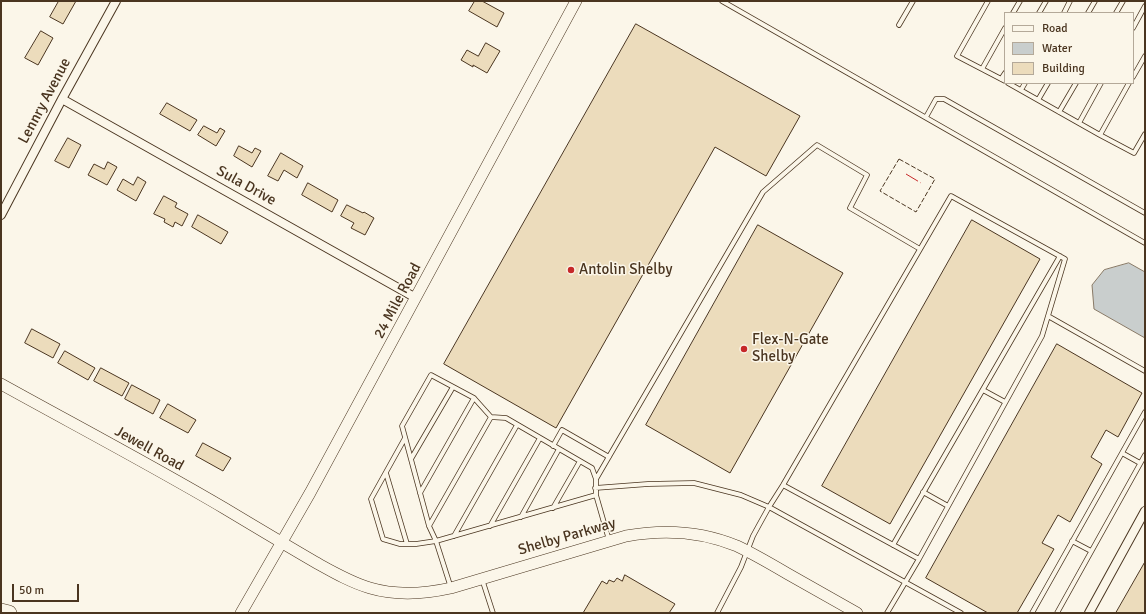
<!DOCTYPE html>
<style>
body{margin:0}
#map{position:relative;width:1146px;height:614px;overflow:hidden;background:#fbf6e9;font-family:Signika,sans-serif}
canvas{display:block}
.frame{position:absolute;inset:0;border:2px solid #4a3520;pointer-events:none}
.legend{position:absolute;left:1004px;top:12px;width:130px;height:72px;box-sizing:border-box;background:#fbf6e9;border:1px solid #b4a999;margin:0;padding:5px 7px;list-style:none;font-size:12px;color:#4a3520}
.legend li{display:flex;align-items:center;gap:8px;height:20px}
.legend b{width:20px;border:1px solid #b4a999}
.scale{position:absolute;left:12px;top:584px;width:67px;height:18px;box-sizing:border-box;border:2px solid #4a3520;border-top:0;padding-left:5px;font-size:12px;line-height:14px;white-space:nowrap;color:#4a3520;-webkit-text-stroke:3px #fbf6e9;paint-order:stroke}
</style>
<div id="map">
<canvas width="1146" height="614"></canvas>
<div class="frame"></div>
<ul class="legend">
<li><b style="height:5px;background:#fbf6e9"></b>Road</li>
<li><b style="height:11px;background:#c9cecd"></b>Water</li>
<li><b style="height:11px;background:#ecdcbc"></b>Building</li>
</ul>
<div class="scale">50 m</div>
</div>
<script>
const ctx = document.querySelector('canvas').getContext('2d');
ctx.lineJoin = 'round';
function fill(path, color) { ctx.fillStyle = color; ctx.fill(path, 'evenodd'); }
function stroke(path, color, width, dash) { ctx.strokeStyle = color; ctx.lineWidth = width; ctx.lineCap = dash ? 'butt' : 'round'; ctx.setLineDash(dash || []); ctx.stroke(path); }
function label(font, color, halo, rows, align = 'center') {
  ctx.font = font + ' Signika,sans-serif'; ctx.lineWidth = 3; ctx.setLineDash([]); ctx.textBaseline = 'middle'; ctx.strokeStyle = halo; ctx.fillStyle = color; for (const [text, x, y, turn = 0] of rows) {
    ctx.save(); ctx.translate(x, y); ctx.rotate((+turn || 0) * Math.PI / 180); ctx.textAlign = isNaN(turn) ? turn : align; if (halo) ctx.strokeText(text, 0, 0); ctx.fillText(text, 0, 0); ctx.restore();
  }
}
const water = new Path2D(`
 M1129 263 1145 272V338L1094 309 1092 285 1104 270Z`);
fill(water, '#c9cecd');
stroke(water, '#887966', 1);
const building = new Path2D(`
 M59 1H76L63 24 50 17Z
 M475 1H482L504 13 497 27 469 11Z
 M636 24 800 116 766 176 715 147 556 428 444 364Z
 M41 31 53 38 38 65 25 58Z
 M486 43 500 51 487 73 473 65V67L461 60 467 50 478 56Z
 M167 103 197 120 190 131 160 114Z
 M204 126 217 133 220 128 225 131 216 146 198 135Z
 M68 138 81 145 69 168 55 161Z
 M239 146 252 153 255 148 261 151 252 167 234 156Z
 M281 153 303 166 297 178 284 170 278 181 268 176Z
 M108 162 117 167 107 185 88 175 94 164 104 169Z
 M138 177 146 182 136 201 117 190 123 179 133 185Z
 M308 183 338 200 332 212 302 195Z
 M164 196 177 203 175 207 188 214 182 226 175 222 173 227 164 222 165 219 154 214Z
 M347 205 363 213 364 212 374 218 365 235 351 228 354 223 341 216Z
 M198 215 228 232 221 244 192 227Z
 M972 220 1040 259 890 524 822 486Z
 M758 225 843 273 730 473 646 425Z
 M32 329 60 344 53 358 25 343Z
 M1057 344 1142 393 1118 437 1106 430 1091 457 1102 464 1070 522 1058 515 1042 543 1054 549 1017 613H988L926 578Z
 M65 351 95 368 88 380 58 363Z
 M101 368 129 383 122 396 94 381Z
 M132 385 160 400 153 414 125 399Z
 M168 404 196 420 188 433 160 418Z
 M203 443 231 458 223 471 196 456Z
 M1145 562V613H1116Z
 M625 575 675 604 669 613H583L602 581 607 584 609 580 614 582 617 578 622 581Z`);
fill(building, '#ecdcbc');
stroke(building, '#4a3520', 1);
const lane = new Path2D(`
 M722 1 1145 243
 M988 1 957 56 1005 81
 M1013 13 1020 1
 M1039 13 1046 1
 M1064 13 1070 1
 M1088 13 1095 1
 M1116 13 1123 1
 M899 25 913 1
 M1133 28 1145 6
 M982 69 1005 28
 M1133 77 1145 56
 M1001 79 1005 73
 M1008 83 1100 135 1129 83
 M1021 90 1025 83
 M1038 100 1048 83
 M1059 112 1076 83
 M926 117 936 99H944L1145 213
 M1079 123 1101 83
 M1100 135 1134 153 1145 134
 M1048 316 1145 371
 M983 390 1005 402
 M405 438 371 499 383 539 400 544H416L436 541 596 495
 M553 446 562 430 609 457
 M1122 453 1140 463
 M411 459 453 387
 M386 473 407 544
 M783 485 919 559
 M595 488 648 484 694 483 741 495 769 507 961 613
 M923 492 948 506
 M420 493 474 398
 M553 508 580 461
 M521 517 559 449
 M429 526 491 417
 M490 526 540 438
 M454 536 517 425
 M609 540 596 495V479L763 192 817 145 867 175 850 208 920 249
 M1072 541 1091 551
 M893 545 1060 256
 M482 579 493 613
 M451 588 436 541 429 526 402 426 431 375 474 398 491 417 506 418 592 468 596 479
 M717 613 741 567 753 536 759 525 769 507 783 485 951 196 1065 259 1042 336 919 559 887 613
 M1032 613 1145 412
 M1057 613 1145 455`);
const street = new Path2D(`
 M62 99 416 298
 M1 215 62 99 116 1
 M1089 613 1145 511`);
const secondary = new Path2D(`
 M1 384C75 425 151 465 224 508 254 526 284 544 315 562 333 572 350 582 370 588 397 596 424 594 451 588L626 536C664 529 701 531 737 546 754 554 771 564 788 574 811 587 834 600 857 613
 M241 613 310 493 576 1`);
const highway = new Path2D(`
 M1 611 9 613`);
stroke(lane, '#4a3520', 5.5);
stroke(street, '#4a3520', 10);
stroke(secondary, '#4a3520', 12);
stroke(highway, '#4a3520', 16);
stroke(lane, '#fbf6e9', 4);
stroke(street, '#fbf6e9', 8);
stroke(secondary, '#fbf6e9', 11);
stroke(highway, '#fbf6e9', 15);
stroke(new Path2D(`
 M899 159 935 179 916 212 880 191Z`), '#4a3520', 1, [5, 2]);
stroke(new Path2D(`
 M906 174 921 183`), '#c62828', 1, [14, 3, 2, 3]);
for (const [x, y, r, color] of [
 [571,270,4,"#c62828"],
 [744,349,4,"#c62828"]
]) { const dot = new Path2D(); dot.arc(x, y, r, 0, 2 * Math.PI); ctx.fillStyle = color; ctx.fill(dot); stroke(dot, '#fbf6e9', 1.5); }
label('15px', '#4a3520', '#fbf6e9', [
 ["Lennry Avenue",45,101,-62],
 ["Sula Drive",246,186,29],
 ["24 Mile Road",398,301,-62],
 ["Jewell Road",149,449,29],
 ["Shelby Parkway",567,537,-16]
]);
label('15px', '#4a3520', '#fbf6e9', [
 ["Antolin Shelby",579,270],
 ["Flex-N-Gate",752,340],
 ["Shelby",752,357]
], 'left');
</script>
